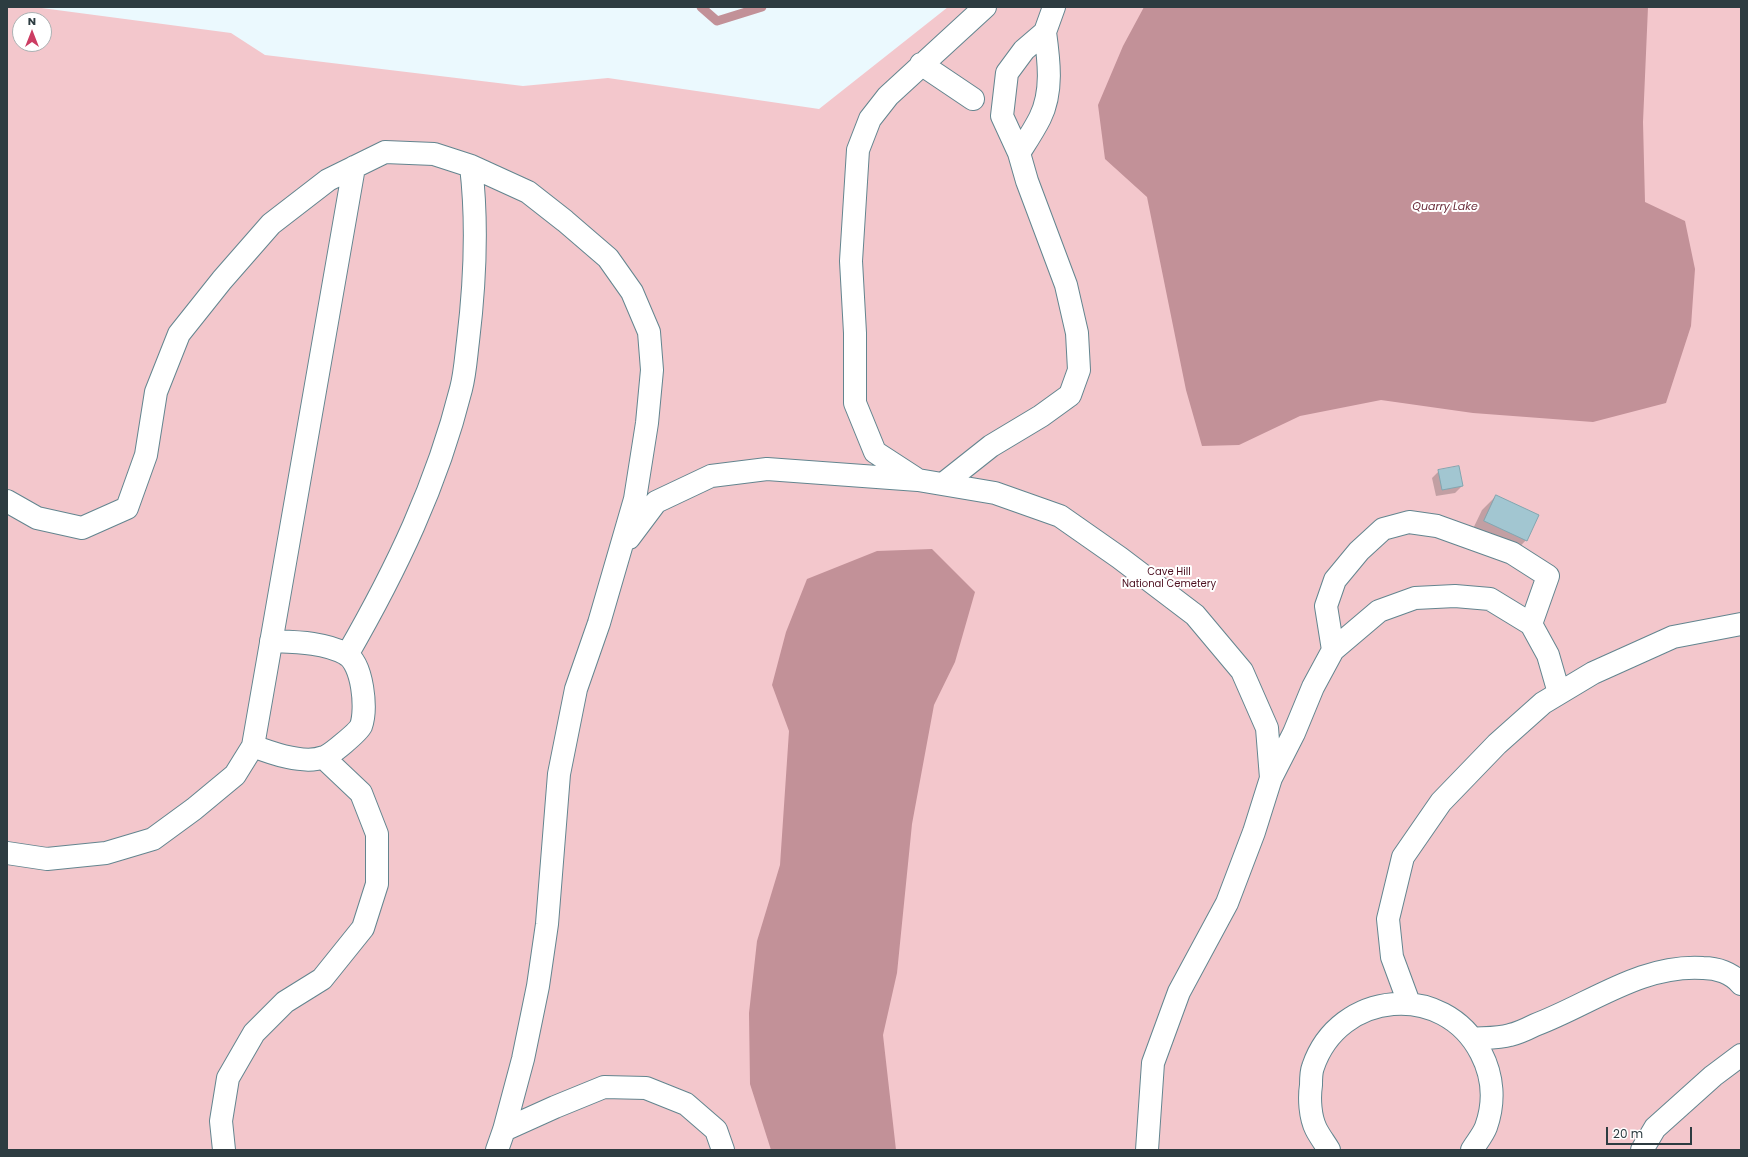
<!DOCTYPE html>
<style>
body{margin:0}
#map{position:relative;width:1748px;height:1157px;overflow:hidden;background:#ebf9fe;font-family:Poppins,sans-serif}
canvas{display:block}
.frame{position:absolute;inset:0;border:8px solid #2d3c41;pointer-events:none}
.north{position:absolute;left:12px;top:12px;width:40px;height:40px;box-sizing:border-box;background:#fff;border:1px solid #abb1b3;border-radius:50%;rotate:0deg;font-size:11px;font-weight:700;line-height:16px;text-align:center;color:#2d3c41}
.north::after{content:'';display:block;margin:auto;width:14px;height:18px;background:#cc3d63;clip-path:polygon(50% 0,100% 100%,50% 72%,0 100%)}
.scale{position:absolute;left:1606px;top:1127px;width:86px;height:18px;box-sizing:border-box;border:2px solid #2d3c41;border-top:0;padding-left:5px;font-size:12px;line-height:14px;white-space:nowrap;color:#2d3c41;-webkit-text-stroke:3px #fff;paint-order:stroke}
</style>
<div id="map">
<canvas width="1748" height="1157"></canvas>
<div class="frame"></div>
<div class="north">N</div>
<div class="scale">20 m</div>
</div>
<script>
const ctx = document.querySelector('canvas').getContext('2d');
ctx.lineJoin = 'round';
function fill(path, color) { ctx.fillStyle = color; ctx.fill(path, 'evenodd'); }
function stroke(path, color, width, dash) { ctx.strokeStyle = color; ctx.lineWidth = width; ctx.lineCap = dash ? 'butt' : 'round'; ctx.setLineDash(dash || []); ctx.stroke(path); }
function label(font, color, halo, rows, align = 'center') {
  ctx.font = font + ' Poppins,sans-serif'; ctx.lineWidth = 4; ctx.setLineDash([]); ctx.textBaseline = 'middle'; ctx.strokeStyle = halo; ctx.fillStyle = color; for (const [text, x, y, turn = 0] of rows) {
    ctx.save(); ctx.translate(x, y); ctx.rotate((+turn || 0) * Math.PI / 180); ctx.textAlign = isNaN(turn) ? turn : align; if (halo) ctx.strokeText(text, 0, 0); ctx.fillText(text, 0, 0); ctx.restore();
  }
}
fill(new Path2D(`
 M7 7H34L231 33 265 55 523 86 608 78 819 109 948 7H1741V1150H7ZM20 20H44V44H20Z`), '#f3c7cc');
fill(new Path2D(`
 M1144 7H1648L1643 122 1645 202 1685 221 1695 269 1691 326 1666 403 1593 422 1473 413 1381 400 1300 416 1239 445 1202 446 1186 390 1147 197 1105 159 1098 105 1123 46Z
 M932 549 975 592 955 662 934 705 912 824 897 973 883 1035 896 1150H771L750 1084 749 1013 757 941 780 865 789 731 772 685 786 632 807 579 877 551Z`), '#c29198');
fill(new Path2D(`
 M1439 471 1462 486 1455 493 1436 496 1432 478Z
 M1496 496 1526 540 1512 555 1470 535 1482 510Z`), '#0003');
stroke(new Path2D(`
 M701 7 717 21 762 7`), '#c29198', 9);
const building = new Path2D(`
 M1459 466 1463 486 1442 490 1438 470Z
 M1496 495 1539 515 1527 541 1484 521Z`);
fill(building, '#a2c6d1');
stroke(building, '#83a6b0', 1);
const minor = new Path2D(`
 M921 64 973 99
 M1019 153C1026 142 1034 130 1040 118 1053 92 1049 61 1045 32
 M915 478 875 452 855 403V333L851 261 858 150 870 119 888 96 985 7
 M943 484 991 446 1041 416 1070 395 1079 370 1077 333 1066 285 1027 181 1019 153 1002 116 1007 73 1024 50 1045 32 1054 7
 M7 501 37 518 82 528 127 508 146 455 156 392 179 334 222 280 271 224 328 180 385 152 434 154 471 166 528 192 565 221 608 258 632 292 649 332 652 370 647 423 635 499 599 623 576 689 559 774 547 924 538 986 523 1059 504 1130 497 1150
 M629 538 656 502 711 476 767 469 918 480 995 493 1060 516 1120 558 1195 615 1242 671 1267 728 1271 778 1254 832 1227 903 1179 992 1153 1063 1147 1150
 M1333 650 1326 606 1335 580 1359 551 1383 529 1409 522 1437 526 1512 553 1548 576 1531 624
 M347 655C396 570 437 485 461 389 465 374 466 357 468 341 475 283 478 225 471 166
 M253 746C271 753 304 765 324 757 331 755 358 732 361 726 367 709 363 664 346 654 324 642 295 642 271 641
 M1271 778 1294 733 1313 687 1333 650 1379 611 1415 598 1455 596 1490 599 1531 624 1548 655 1559 693
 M7 853 47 859 106 853 153 839 194 809 235 775 253 746 354 167
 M1409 1003 1392 957 1388 919 1403 857 1441 802 1497 744 1543 703 1593 673 1673 637 1741 624
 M1473 1039C1485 1038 1499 1038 1510 1035 1519 1033 1527 1029 1535 1025 1591 1004 1641 964 1703 968 1717 968 1732 973 1741 984
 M504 1130 555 1107 604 1087 646 1088 686 1104 716 1130 723 1150
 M224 1150 221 1121 228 1078 254 1033 285 1002 322 979 363 928 377 884V834L361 793 324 758
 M1329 1150C1325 1143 1320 1137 1316 1129 1310 1117 1309 1098 1311 1085 1311 1079 1311 1072 1313 1067 1339 990 1444 981 1481 1053 1493 1076 1495 1102 1486 1127 1483 1135 1476 1143 1472 1150
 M1642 1150 1655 1128 1713 1076 1741 1055`);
stroke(minor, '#63858f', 24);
stroke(minor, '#fff', 22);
label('10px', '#4d1121', '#fff', [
 ["Cave Hill",1169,572],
 ["National Cemetery",1169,584]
]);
label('italic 11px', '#6a2b39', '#fff', [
 ["Quarry Lake",1445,207]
]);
</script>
